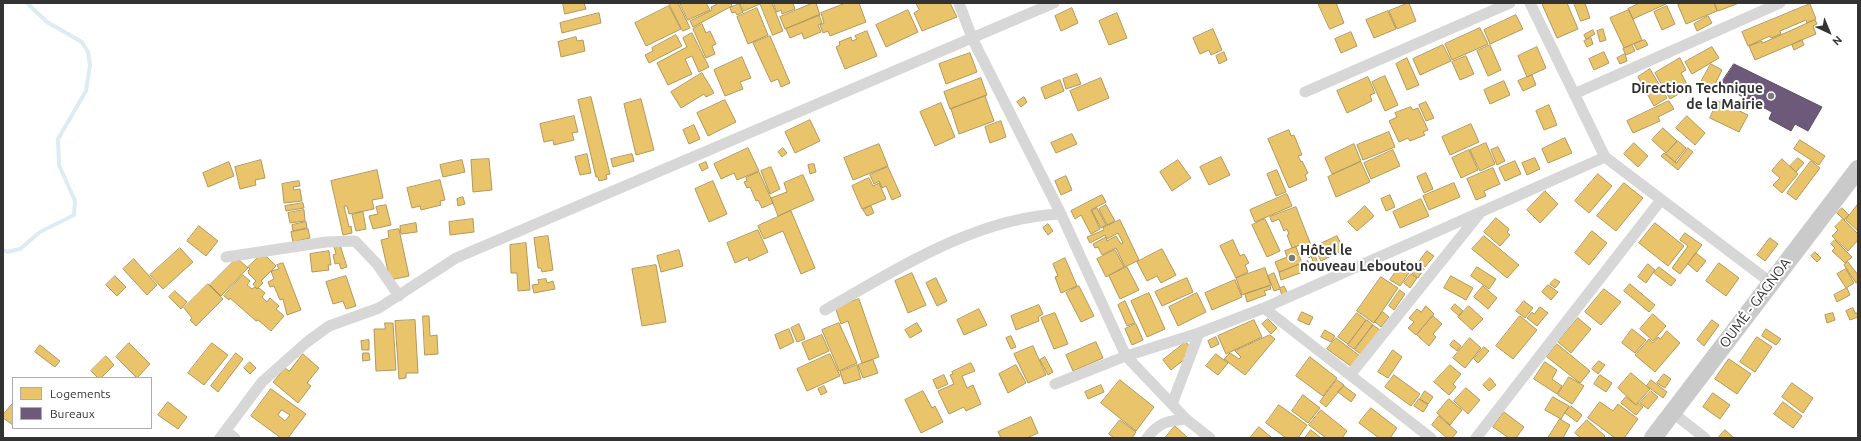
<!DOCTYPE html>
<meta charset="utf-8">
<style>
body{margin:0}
#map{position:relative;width:1861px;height:441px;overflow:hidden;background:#fff;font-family:Ubuntu,sans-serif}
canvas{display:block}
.frame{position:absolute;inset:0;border:4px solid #333;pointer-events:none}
.legend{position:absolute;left:12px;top:377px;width:140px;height:52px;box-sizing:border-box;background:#fff;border:1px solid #adadad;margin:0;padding:5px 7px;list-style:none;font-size:12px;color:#333}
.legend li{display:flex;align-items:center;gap:8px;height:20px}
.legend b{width:20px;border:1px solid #adadad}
.north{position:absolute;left:1809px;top:12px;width:40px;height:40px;-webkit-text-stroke:3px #fff;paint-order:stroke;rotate:136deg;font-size:11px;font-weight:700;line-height:16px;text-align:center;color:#333}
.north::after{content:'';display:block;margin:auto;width:14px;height:18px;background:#333;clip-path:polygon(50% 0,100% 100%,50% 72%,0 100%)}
</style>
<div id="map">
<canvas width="1861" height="441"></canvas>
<div class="frame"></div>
<ul class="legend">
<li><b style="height:11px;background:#e9c46a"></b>Logements</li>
<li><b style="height:11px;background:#6d597a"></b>Bureaux</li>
</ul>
<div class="north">N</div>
</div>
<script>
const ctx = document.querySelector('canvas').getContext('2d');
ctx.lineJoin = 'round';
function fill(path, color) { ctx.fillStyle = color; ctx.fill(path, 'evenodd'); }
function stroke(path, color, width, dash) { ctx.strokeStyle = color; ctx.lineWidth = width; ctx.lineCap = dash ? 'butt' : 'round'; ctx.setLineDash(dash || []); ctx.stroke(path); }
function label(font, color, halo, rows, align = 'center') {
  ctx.font = font + ' Ubuntu,sans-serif'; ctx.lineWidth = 4; ctx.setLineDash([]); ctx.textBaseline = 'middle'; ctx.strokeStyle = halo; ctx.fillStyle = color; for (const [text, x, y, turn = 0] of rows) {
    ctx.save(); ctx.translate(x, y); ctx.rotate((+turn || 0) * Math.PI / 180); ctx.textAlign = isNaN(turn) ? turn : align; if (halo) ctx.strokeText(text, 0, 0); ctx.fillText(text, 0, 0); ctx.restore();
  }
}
const homes = new Path2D(`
 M563 3H584L586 9 565 14Z
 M669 3H678L690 28 683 31Z
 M680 3H706L710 10 688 20Z
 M715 3H731L732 6 693 27 690 21 712 10 711 7 716 5Z
 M740 3H760V4L744 11Z
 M760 3H772L783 31 773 35Z
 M774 3H793L795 9 782 14 781 10 777 12Z
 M813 3H816L820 15 785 29 780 17Z
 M846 3H859L866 22 830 36 828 31 823 33 820 25 824 23 821 13Z
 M916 3H950L957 17 922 31 914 13 919 10Z
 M1318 3H1336L1344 23 1330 29Z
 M1409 3 1416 21 1397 29 1389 11Z
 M1567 3 1578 29 1557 38 1542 4Z
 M1574 3H1585L1590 18 1581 21Z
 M1640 3H1665L1666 4 1633 19 1628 9Z
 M1683 3H1714L1717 11 1686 24 1678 5Z
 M1715 3H1739L1718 11Z
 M739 4 743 12 737 15 735 12 732 13 730 8Z
 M1810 4 1816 19 1807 23 1806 20 1780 31 1781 34 1771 38 1770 36 1748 46 1742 32Z
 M669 6 681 29 646 46 635 23Z
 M1667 6 1675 24 1662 30 1654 12Z
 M757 8 768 35 748 44 737 17Z
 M1072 8 1078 23 1061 31 1055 16Z
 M908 10 918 32 886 47 876 25Z
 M1629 10 1642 40 1624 48 1610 18Z
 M1388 11 1396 29 1374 38 1366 20Z
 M599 13 601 23 562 33 560 23Z
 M1117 13 1127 38 1109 45 1099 21Z
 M819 15 822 23 818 25 821 32 804 39 802 33 790 38 786 29Z
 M1516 15 1523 29 1490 44 1484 30Z
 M1708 16 1712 23 1697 31 1694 24Z
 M1815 20 1817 24 1813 26 1816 34 1755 60 1749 46 1762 41V43Z
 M702 24 706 33 710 31 716 44 712 46 715 54 706 58 693 29Z
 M1480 28 1488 44 1452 60 1445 44Z
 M1213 29 1222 50 1211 55 1209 50 1200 54 1193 38Z
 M1603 29 1606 40 1600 42 1597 31Z
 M1593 30 1595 34 1586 39 1584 35Z
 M867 31 877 56 845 69 836 47 840 45 839 42 851 37 852 41 857 39 855 36Z
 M1351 32 1357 46 1341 53 1335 39Z
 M692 33 709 67 699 72 692 56 685 59 692 74 668 85 657 63 687 47 683 38Z
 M676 35 682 46 649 63 645 55 653 51 652 48Z
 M770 36 790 83 781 87 778 79 771 82 753 43Z
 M576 37 577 41 583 40 585 51 561 57 558 42Z
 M1591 38 1593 44 1587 47 1584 41Z
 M1645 40 1648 45 1637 50 1634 44Z
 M1802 40 1804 45 1794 50 1792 45Z
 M1443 45 1451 61 1420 75 1413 59Z
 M1490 45 1501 70 1488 76 1477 51Z
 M1632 45 1635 51 1626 55 1623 49Z
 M1537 47 1546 68 1527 77 1518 56Z
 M1712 47 1719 58 1692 74 1685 62Z
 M1224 52 1227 60 1219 64 1216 56Z
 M1604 52 1609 63 1594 70 1589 59Z
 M970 53 977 72 946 84 939 64Z
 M1625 54 1627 61 1620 64 1617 58Z
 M1466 56 1474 74 1460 80 1452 62Z
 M742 57 751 78 740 82 743 89 725 96 714 70Z
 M1407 58 1419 85 1407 90 1396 64Z
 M1680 58 1686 70 1681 73 1689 88 1670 99 1655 73Z
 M1711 64 1722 70 1713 88 1701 82Z
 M1650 69 1667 98 1654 106 1638 77Z
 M702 73 714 93 706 97 704 94 681 108 671 92Z
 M1077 74 1081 84 1066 89 1063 79Z
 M1532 75 1536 85 1523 91 1518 81Z
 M1385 76 1398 105 1385 111 1372 82Z
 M1368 77 1375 93 1370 95 1372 101 1347 113 1337 91Z
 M981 78 987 95 950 109 944 92Z
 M1101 78 1109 98 1078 111 1070 91Z
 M1060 80 1064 91 1045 99 1041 88Z
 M1504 81 1510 95 1490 104 1484 90Z
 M985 96 994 121 959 134 951 109Z
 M591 97 610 174 606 175 607 179 599 181 598 177H596L578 100Z
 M1024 97 1027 102 1021 107 1017 102Z
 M641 99 654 150 636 155 624 104Z
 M725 100 736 122 708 136 697 113Z
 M1669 101 1674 109 1658 117 1660 121 1633 133 1627 121Z
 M1718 101 1748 115 1739 132 1710 118Z
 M1426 102 1434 118 1426 121 1419 105Z
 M941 103 955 137 935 146 920 112Z
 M1549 105 1557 125 1544 130 1536 111Z
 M1411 107 1413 110 1418 108 1428 130 1423 132 1425 135 1410 141 1408 138 1399 142 1389 121 1397 117 1395 113Z
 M574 116 578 132 572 133 574 140 554 145 553 140 544 142 540 124Z
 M1687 116 1705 133 1695 145 1676 128Z
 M810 120 820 141 795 153 785 132Z
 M1001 121 1006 137 990 143 985 127Z
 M1471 124 1479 142 1450 155 1442 137Z
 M694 125 700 139 689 144 683 130Z
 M1663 128 1677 141 1666 153 1652 140Z
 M1289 130 1291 136 1294 135 1302 155 1298 156 1301 162 1302 161 1308 173 1305 175 1307 180 1289 188 1268 139Z
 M1389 132 1395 147 1363 160 1357 145Z
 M1072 134 1077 144 1056 153 1051 143Z
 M1565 138 1572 153 1548 163 1542 149Z
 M1800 140 1825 156 1819 165 1794 149Z
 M1678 141 1686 148 1675 162 1666 154Z
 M1486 143 1495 164 1480 171 1470 150Z
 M1634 143 1648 156 1638 167 1624 154Z
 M879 144 888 166 853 180 844 158Z
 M1354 144 1361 161 1332 174 1325 158Z
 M1498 147 1505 161 1497 165 1491 150Z
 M748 148 759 171 737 180 734 173 721 179 714 164Z
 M783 148 787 153 782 157 778 152Z
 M1688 148 1693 152 1678 170 1661 156 1664 153 1676 163Z
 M1393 150 1400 166 1371 179 1364 163Z
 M1469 150 1478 170 1461 178 1452 158Z
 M587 154 591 173 580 175 575 157Z
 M632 154 634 161 613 167 611 159Z
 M1221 157 1230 175 1209 185 1200 167Z
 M1535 158 1540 169 1527 175 1522 163Z
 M1798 158 1804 163 1796 172 1790 166Z
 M489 159 492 190 473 192 471 160Z
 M1782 159 1798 174 1782 193 1773 185 1780 178 1772 171Z
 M261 160 265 178 255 180 256 185 240 189 235 167Z
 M462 160 465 172 443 177 440 165Z
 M1178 160 1191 178 1172 191 1160 172Z
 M1515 161 1521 174 1505 181 1499 168Z
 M1811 161 1820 168 1796 200 1787 193Z
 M229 162 234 176 208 187 203 173Z
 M706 162 708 168 702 171 699 165Z
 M1361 162 1370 182 1336 197 1328 177Z
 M814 164 816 172 810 174 808 165Z
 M771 167 780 189 770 194 761 171Z
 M888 167 901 196 892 200 886 186 882 188 879 181 874 184 870 175Z
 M1493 168 1500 184 1484 191 1486 196 1476 200 1467 179Z
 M377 170 383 198 372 200 374 209 349 214 347 206H344L349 227 351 226 352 233 343 235 331 181Z
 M1277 170 1286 192 1276 196 1267 174Z
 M759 172 773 203 762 208 758 200 756 201 750 187 747 188 744 182 747 181 746 178Z
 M1426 173 1433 189 1424 193 1417 177Z
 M1598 174 1612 186 1589 213 1575 201Z
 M803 175 814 200 778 216 771 198 787 192 784 183Z
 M1066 176 1072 190 1061 195 1055 181Z
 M869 178 873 186 879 183 886 199 862 209 852 186Z
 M440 180 445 200 440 201 441 205 421 210 420 206 412 208 407 188Z
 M299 181 300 186 293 187 294 190 300 189 302 201 284 203 282 184Z
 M713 181 727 214 709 222 695 189Z
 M1454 183 1460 197 1429 210 1423 196Z
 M1624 183 1643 198 1616 231 1597 216Z
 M1545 191 1558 204 1540 223 1527 210Z
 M1287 194 1292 206 1255 222 1250 210Z
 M1102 195 1106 202 1091 210 1100 229 1091 234 1081 215 1075 219 1071 211Z
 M1390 195 1395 207 1386 211 1381 199Z
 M463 197 465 204 458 206 457 199Z
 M1421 199 1429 216 1400 228 1393 212Z
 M303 203 304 208 286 211 285 206Z
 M1858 204V231L1846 220Z
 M386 205 391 225 373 229 369 216 378 214 376 207Z
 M1106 205 1115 221 1107 225 1099 209Z
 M871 206 874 213 867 216 863 210Z
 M1365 206 1374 216 1357 231 1348 222Z
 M1296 207 1318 263 1314 264 1311 256 1309 258 1303 244 1292 248 1287 235 1289 234 1287 229 1284 231 1279 219 1272 222 1270 217Z
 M1097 208 1106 225 1101 228 1092 211Z
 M1842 208 1849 215 1844 220 1837 213Z
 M304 210 305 221 290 223 288 213Z
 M791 211 815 268 801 274 783 231 764 239 758 226Z
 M363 212 366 229 356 231 352 215Z
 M1496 218 1509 229 1507 232 1510 235 1500 246 1484 232Z
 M473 219 474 232 450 235 449 222Z
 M1265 219 1280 251 1267 257 1252 225Z
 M1843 219 1858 234V240L1848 251 1832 236 1838 230 1835 227Z
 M1120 220 1139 260 1125 267 1116 248 1102 255 1098 247 1095 248 1093 244 1106 237 1107 241 1116 236 1121 244 1123 243 1118 233 1107 239 1105 235 1090 243 1087 237 1104 230 1103 228Z
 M306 222 307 228 293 231 292 225Z
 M416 223 417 232 401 234 400 226Z
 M1655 223 1684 246 1668 266 1639 243Z
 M1048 224 1053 231 1048 235 1043 228Z
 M199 226 218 241 206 256 187 241Z
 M308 229 310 238 293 242 291 232Z
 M399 229 409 276 390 280 381 240 389 238 388 231Z
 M758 230 768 252 749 261 748 257 735 263 727 243Z
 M1592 231 1607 243 1589 265 1575 253Z
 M1685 233 1702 245 1680 274 1672 268 1688 246 1680 240Z
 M548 236 553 270 542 272 541 268H538L534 238Z
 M1337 236 1344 250 1321 261 1314 247Z
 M1484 236 1519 265 1507 278 1472 249Z
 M1770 238 1778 244 1765 261 1757 255Z
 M1233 240 1240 256 1244 254 1249 263 1245 265 1248 272 1236 278 1220 246Z
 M1835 240 1852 257 1845 263 1832 251 1835 248 1831 244Z
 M526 243 530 290 518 291 517 273H511L510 245Z
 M340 245 347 267 341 269 339 263 335 264 333 255 336 254 334 247Z
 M1296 247 1302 263 1279 272 1275 262 1287 257 1285 251Z
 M180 248 193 262 163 289 150 275Z
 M1162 249 1176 275 1161 283 1157 276 1147 281 1137 262Z
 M679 250 683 266 661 272 657 256Z
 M1115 250 1124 267 1106 277 1097 259Z
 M329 251 331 265H328L329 270 312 272 310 254Z
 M1427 251 1434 256 1425 267 1419 262Z
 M1815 252 1821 258 1817 262 1811 256Z
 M1696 253 1706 261 1697 272 1688 264Z
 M261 255 263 257 265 255 276 266 261 281 263 283 257 289 253 284 256 281 249 274 248 271 250 269 248 267Z
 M237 258 248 268 221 296 210 285Z
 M1065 258 1077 286 1061 293 1055 277 1058 276 1053 264Z
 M134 259 157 285 147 295 123 269Z
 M1404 260 1413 267 1400 286 1390 280Z
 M1308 261 1311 269 1281 280 1279 273Z
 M1848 262 1858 275V282L1856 283 1844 265Z
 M283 263 301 310 287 315 283 299 280 300 274 286 270 287 268 282 274 279 271 271 279 269 277 265Z
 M1719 263 1739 278 1726 296 1706 281Z
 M1418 264 1424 269 1418 278 1412 273Z
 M1648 264 1655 270 1646 283 1638 277Z
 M656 265 666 322 642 326 632 269Z
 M1127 267 1139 290 1120 299 1109 276Z
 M1477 267 1496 279 1489 289 1471 276Z
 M1659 267 1676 280 1671 286 1654 273Z
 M1265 268 1271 285 1242 295 1236 278Z
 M1846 269 1854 283 1846 288 1837 274Z
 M912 273 926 305 908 313 895 281Z
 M1274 273 1280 288 1284 286 1288 294 1282 296 1280 289 1274 291 1268 276Z
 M1411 274 1417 278 1410 288 1404 283Z
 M243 275 250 281 247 285 252 289 255 287 257 289 259 288 265 293 262 297 267 302 270 298 279 306 276 309 284 316 271 331 258 320 256 321 230 298 229 300 224 296Z
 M115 276 126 287 117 296 106 285Z
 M346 276 356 306 346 309 343 301 333 304 326 282Z
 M1451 276 1473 288 1466 300 1444 288Z
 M1381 277 1398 288 1374 323 1357 311Z
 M936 278 947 301 937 306 926 283Z
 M1187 278 1193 292 1162 306 1155 292Z
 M546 279 547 283 553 281 555 289 534 293 532 285 539 284 538 280Z
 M1555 279 1560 282 1555 288 1550 284Z
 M1235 280 1242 297 1212 310 1205 293Z
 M208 284 223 299 196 326 190 320 192 318 184 308Z
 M1630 284 1655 305 1649 312 1624 291Z
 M1548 285 1558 292 1551 300 1542 292Z
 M1079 286 1094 316 1081 322 1066 293Z
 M1270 286 1271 289 1264 291 1266 295 1247 302 1245 294Z
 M1483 286 1497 298 1488 309 1474 297Z
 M1847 288 1850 295 1837 302 1834 295Z
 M1604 289 1621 302 1601 325 1585 312Z
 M1400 290 1405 294 1394 310 1389 306Z
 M175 291 187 302 181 309 169 297Z
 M1149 293 1165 329 1147 337 1131 301Z
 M1197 293 1206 312 1178 326 1169 307Z
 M859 299 879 357 862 363 848 321 841 324 835 307Z
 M1125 301 1135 323 1127 326 1118 305Z
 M1524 301 1533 308 1525 318 1516 311Z
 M1455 304 1463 311 1459 316 1451 309Z
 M1039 305 1043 314 1038 317 1039 321 1016 330 1011 316Z
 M1426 306 1434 314 1416 335 1408 328 1414 322 1409 318 1417 309 1421 312Z
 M1469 306 1483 319 1472 330 1458 317Z
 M1540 307 1548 313 1537 326 1527 318 1532 312 1534 314Z
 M1853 308 1855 313H1858V317L1850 320 1846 311Z
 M979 309 987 325 964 335 957 320Z
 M1302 312 1313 317 1309 325 1298 320Z
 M1383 312 1389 317 1381 327 1375 322Z
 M1055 313 1068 344 1054 349 1041 318Z
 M1357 313 1366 320 1348 344 1338 337Z
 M1833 313 1835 320 1827 323 1825 315Z
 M1653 314 1666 326 1653 341 1640 329Z
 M423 316H429L430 336 437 335 438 354 425 355Z
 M1433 316 1442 324 1433 334 1436 337 1429 346 1417 335Z
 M1520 316 1537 330 1513 359 1496 346Z
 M1578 318 1591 329 1571 353 1558 342Z
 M1268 319 1277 328 1271 334 1262 324Z
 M415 320 418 373H406V378L399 379 395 321Z
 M1254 320 1262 337 1226 354 1218 336Z
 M1367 320 1373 325 1354 349 1348 345Z
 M1712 320 1719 325 1704 346 1697 340Z
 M385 323H393L396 370 376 371 374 329H385Z
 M839 323 857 363 839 371 822 330Z
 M917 323 922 331 910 338 905 330Z
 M799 324 805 339 797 342 791 328Z
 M1136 324 1143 340 1132 345 1125 329Z
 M1373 325 1380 330 1361 354 1355 350Z
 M789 329 794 342 780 349 775 335Z
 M1632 329 1646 340 1635 353 1622 343Z
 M1766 329 1781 339 1776 345 1762 336Z
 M1325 330 1335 336 1331 342 1321 337Z
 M1667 331 1680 343 1655 372 1635 355 1649 339 1653 343 1658 337 1660 339Z
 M822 335 829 351 809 360 802 343Z
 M1270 335 1275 339 1245 375 1224 359 1230 353 1239 359 1241 357 1235 351Z
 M1011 336 1016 347 1011 349 1006 338Z
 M1216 337 1219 344 1211 348 1208 341Z
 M1757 337 1772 347 1755 372 1740 362Z
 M1336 338 1360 356 1352 367 1327 349Z
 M1470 338 1481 348 1465 368 1453 358Z
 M369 340V350H362L361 341Z
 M1454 340 1461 346 1457 351 1450 345Z
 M1096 342 1103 358 1073 371 1066 355Z
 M1186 342 1192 350 1184 356 1186 358 1171 370 1163 360Z
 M129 343 150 364 137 378 116 357Z
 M212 343 228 355 204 385 188 373Z
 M1557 344 1590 371 1580 383 1547 357Z
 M40 345 60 361 55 367 35 352Z
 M1033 346 1046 375 1028 383 1014 354Z
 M1484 347 1489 351 1478 363 1474 359Z
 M1393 350 1402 357 1388 378 1378 372Z
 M236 353 243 359 218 392 211 386Z
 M363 353H369L370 360 363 361Z
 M303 354 319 368 307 383 311 386 298 403 273 382 285 368 289 371Z
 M830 354 840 376 807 391 797 369Z
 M1216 354 1228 363 1218 375 1206 366Z
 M106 356 114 365 101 378H98L91 371Z
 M1045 357 1053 372 1048 375 1040 360Z
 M1310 357 1337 378 1323 396 1296 376Z
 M1729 359 1751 374 1737 394 1715 379Z
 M873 360 878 373 863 378 858 365Z
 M1599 361 1605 365 1598 374 1592 369Z
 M250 362 256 368 250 374 244 368Z
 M1545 362 1557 370 1552 379 1562 386 1557 394 1534 379Z
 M971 363 975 371 962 376 967 388 973 385 981 404 966 411 964 407 949 414 938 391 954 384 950 375 953 374 952 372Z
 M857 365 861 379 844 384 840 372Z
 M1016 365 1026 383 1008 393 999 374Z
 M1450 365 1461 374 1453 384 1456 387 1449 395 1434 382Z
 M1631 373 1650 389 1636 405 1618 388Z
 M1664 374 1671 379 1665 388 1657 383Z
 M944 375 948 384 937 389 933 380Z
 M1394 375 1420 394 1411 406 1385 387Z
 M1600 375 1612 383 1606 392 1594 384Z
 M1569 377 1584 386 1572 404 1558 395Z
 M1490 378 1496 385 1489 391 1483 385Z
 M1120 380 1154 407 1136 431 1101 403Z
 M1337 380 1344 385 1326 407 1320 402Z
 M1651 380 1667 392 1663 398 1647 386Z
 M1792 383 1813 398 1803 413 1782 397Z
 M1101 385 1104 392 1088 399 1085 392Z
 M824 386 827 392 821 395 818 389Z
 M1344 386 1356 395 1351 402 1338 392Z
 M1466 388 1480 400 1468 414 1454 401Z
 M271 389 306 414 288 438H281L251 416ZM282 410 290 415 285 421 278 415Z
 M923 391 932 408 935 406 943 422 921 433 905 400Z
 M1425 391 1433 397 1428 404 1420 399Z
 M1651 391 1658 397 1648 409 1640 403Z
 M1713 393 1730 405 1720 419 1703 407Z
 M1303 395 1320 408 1308 423 1292 411Z
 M1553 397 1569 406 1561 419 1545 410Z
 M1626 397 1636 405 1638 403 1643 407 1636 415 1621 403Z
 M1419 399 1428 405 1423 412 1414 406Z
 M1449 399 1462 410 1450 425 1437 413Z
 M168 402 187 417 178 429 158 415Z
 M1600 402 1613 411 1618 404 1638 419 1624 438H1615L1588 418Z
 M1783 402 1802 416 1793 428 1774 414Z
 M13 403V425L3 418V415Z
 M1279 405 1307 425 1298 438H1286L1266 423Z
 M1571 406 1582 415 1577 422 1565 413Z
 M1371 408 1397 428 1390 438H1379L1359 423Z
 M1321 410 1347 431 1342 438H1326L1309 425Z
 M1504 412 1524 427 1516 438H1509L1493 427Z
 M1439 416 1457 432 1452 438H1447L1432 425Z
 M1031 417 1038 433 1027 438H1001L998 432Z
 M1560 419 1570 425 1563 438H1548Z
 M1120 420 1136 432 1132 438H1114L1109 434Z
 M1587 420 1605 436 1603 438H1581L1575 433Z
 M1175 426 1188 438H1165Z
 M1259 427 1272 438H1250Z
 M1311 430 1321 438H1305Z
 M1725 430 1733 437 1732 438H1718Z`);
fill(homes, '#e9c46a');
stroke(homes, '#b2985a', 1);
const offices = new Path2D(`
 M1734 64 1822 107 1808 131 1795 124 1791 131 1769 119 1772 112 1720 85Z`);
fill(offices, '#6d597a');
stroke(offices, '#5c4e65', 1);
stroke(new Path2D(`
 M3 250 7 252 20 249 40 232 74 215 75 201 59 165 58 139 86 91 90 65 88 52 82 42 47 22 27 3`), '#ddebf3', 4);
stroke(new Path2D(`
 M959 3 972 38 1061 214 1126 356 1186 419 1210 438
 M1530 3 1605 157 1770 282
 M1305 92 1510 3
 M1574 94 1780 3
 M226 257 326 242 355 241 377 264 399 296
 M1264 308 1431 438
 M825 310C895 270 977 217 1061 214
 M1350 375 1480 213
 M1055 384 1126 356 1199 333 1264 308 1605 157
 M1172 404 1199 333
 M1673 413 1705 438
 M226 431 235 438
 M220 438 262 382 307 342 329 326 379 308 456 258 1054 3
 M1147 438C1159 422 1168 421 1186 419
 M1476 438 1661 200`), '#d7d7d7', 11);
stroke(new Path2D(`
 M1653 438 1858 169`), '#cacaca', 18);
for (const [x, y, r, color] of [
 [1771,96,4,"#7a7a7a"],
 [1292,258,4,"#7a7a7a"]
]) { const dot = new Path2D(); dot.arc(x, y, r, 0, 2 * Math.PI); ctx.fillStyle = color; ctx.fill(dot); stroke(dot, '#fff', 1.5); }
label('bold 14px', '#333', '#fff', [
 ["Direction Technique",1763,88],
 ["de la Mairie",1763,104],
 ["Hôtel le",1300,250,"left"],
 ["nouveau Leboutou",1300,266,"left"]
], 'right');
label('14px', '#333', '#fff', [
 ["OUMÉ - GAGNOA",1755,303,-53]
]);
</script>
